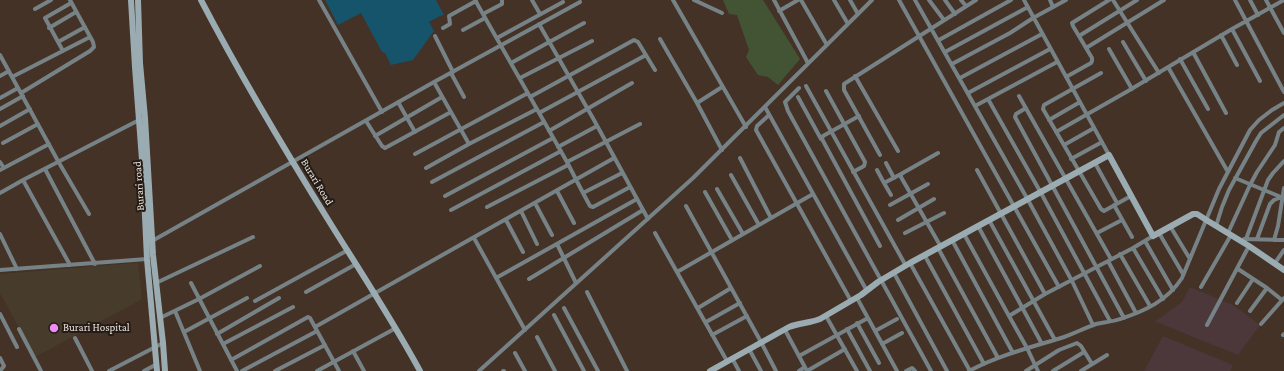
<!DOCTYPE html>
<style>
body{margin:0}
canvas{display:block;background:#433225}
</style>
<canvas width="1284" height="371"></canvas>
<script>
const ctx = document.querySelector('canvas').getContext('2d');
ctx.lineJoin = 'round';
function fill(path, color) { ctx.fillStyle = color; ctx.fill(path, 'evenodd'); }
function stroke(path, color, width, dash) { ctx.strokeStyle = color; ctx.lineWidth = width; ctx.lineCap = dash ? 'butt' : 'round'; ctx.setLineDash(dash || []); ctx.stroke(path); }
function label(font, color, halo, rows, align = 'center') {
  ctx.font = font + ' "Crimson Pro",serif'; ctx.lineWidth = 4; ctx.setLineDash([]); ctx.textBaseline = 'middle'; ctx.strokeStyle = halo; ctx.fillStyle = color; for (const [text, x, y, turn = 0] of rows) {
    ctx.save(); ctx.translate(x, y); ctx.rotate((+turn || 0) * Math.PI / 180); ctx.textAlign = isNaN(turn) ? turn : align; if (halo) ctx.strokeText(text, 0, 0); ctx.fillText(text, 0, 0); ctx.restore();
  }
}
fill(new Path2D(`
 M1190 287 1233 305 1260 325 1238 355 1154 321 1159 319 1182 302Z
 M1163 336 1233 365 1230 371H1144Z`), '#4c373a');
fill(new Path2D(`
 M138 263 142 299 35 357 0 293V274Z`), '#473c2c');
fill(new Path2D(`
 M723 0H763L800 59 778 85 768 77 758 75 746 57 749 50 737 15 729 14Z`), '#425433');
fill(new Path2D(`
 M325 0H436L444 15 440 16 429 22 434 31 413 60 391 65 385 53 382 52 361 13 338 25Z`), '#15546a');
stroke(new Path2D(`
 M319 0 382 112
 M475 0 567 162 583 193 622 173
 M532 0 540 14
 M673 0 746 127
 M694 0 722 13
 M774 0 808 63
 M801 0 827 45
 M834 0 848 24
 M850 0 858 14
 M899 0 1059 287
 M915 0 1028 200 1072 281 1093 325
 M929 0 944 20
 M945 0 955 14
 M961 0 966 6
 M1024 0 1109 155
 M1050 0 1053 7
 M1113 0 1159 73
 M1235 0 1284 92
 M1250 0 1258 15
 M1266 0 1284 33
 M35 9 51 0
 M779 11 798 0
 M483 14 502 4V0
 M539 24 594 120 648 219
 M49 28 76 12
 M443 28 450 24 449 16 476 1
 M1232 29 1260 81
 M463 30 485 18
 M1221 35 1237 65
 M435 36 453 72
 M1079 36 1137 0
 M497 38 563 2
 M660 39 697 103 722 150
 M939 40 1011 0
 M58 42 85 27
 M1123 42 1146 81
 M1086 48 1164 0
 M1109 49 1132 89
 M63 51 45 18 71 3
 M945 52 1028 7
 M1193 52 1226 113
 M0 55 58 161 89 214
 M1180 59 1208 109
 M511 63 584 23
 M952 64 1010 33 1033 18 1066 0
 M1168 67 1228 172
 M451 73 464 97
 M1101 73 1044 105 1043 109 1101 209 1104 211 1131 196
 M0 76 9 71
 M855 76 898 151
 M12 77 90 37
 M1066 77 1091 63 1092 61V58L1073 26 1072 23 1109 0
 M520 78 592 41
 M960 78 1042 34
 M434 82 469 144
 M806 86 906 266
 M799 88 785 102 788 111 931 371
 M826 91 865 162 864 166 853 172
 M21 93 90 51 94 47 93 42 70 0
 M968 93 1050 49
 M1019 96 1111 259
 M530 97 634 40 638 42 655 70
 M798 97 821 139
 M0 98 18 88
 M988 99 1041 193 1110 321
 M398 102 415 132
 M697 103 722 87
 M975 106 1057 62
 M765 107 867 291
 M1026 108 1016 114 1015 117 1124 318
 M0 109 23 96
 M539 113 646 55
 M769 115 757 126 756 130 851 301
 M859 116 823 136 822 139 880 246
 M1049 120 1080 102
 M366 121 382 146 385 148 451 112
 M0 126 30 109
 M549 131 632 83
 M1056 132 1128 91 1232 29 1284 0
 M375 136 442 97
 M3 143 38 124
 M1064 145 1094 128
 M558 147 597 126
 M938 153 901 174V177L941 247
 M415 154 528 93
 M880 155 844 90V84L976 0
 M740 158 771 218
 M1071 159 1102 142
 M0 162 4 168
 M567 162 640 124
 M886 163 894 178
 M1095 163 1117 203
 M426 168 469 144 537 109
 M45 169 95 264
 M0 170 49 144
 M877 170 884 183
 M977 170 1045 294
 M731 175 759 225
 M1235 178 1281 197
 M432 182 544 122
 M717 189 743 234
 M557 191 574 223
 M705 192 732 240
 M0 193 23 180
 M583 193 590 206 593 207 630 187
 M891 195 884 183 903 173
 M445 196 553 138
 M535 203 552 235
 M890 205 928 184
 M1114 205 1132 237
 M686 206 761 342 776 371
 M487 207 568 165
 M451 210 561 151
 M521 211 537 244
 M506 220 523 252
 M898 220 934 199
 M989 220 1055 340
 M978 226 1042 344
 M1170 226 1190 259
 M1216 226 1222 207 1229 190 1256 141 1261 133 1284 115
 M655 233 727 361
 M905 233 944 213
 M1097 233 1122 220
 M1159 233 1183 274
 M1228 233 1250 185 1257 172 1275 145 1279 132 1284 128
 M0 234 17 269
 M964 234 1009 316 1027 348 1038 371
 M474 238 525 330
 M1244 239 1284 240
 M1246 239 1268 180 1273 173 1284 161
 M1257 239 1270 204 1274 200 1282 197
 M952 240 1013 353
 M1274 240 1278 226 1284 188
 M152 241 434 82 580 2
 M1145 241 1173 290
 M557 244 576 283
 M938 248 998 358
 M1133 248 1163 299
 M1120 254 1150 306
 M925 256 984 364
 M1108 261 1136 313
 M910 263 970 371
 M1275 263 1284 250
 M70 265 23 180 141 119
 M1238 269 1267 288 1282 300
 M0 270 147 259
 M677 272 813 194
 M894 273 947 371
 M496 278 637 199
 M529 279 643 210
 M156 283 253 237
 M191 283 237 371
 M1201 287 1231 235
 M306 292 356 264
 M587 292 627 371
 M857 298 897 371
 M255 301 348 250
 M1237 303 1253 279
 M564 308 598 371
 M698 308 731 288
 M175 311 200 371
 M1250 311 1267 288
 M0 314 17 347
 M554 315 584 371
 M826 316 857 371
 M1009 316 1045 294 1133 248 1153 236
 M160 318 199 299 260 266
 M706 322 740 303
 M857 323 879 363
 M1261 324 1284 298
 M1207 325 1249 246
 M315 327 614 158
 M19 329 41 371
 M847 329 870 371
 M785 330 807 371 845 349
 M875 331 897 319
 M184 332 247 298
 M217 334 279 298
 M712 335 747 316
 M1283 335 1284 334
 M537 337 555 371
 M75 338 92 371
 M223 344 293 307
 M882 344 902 333
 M749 349 761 371
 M353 351 364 371
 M515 353 525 371
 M799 356 868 318
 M0 358 4 366 0 371
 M732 358 739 371
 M231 360 308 317 310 318 339 371
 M109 371 163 343
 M144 371 157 364
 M242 371 317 331
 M275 371 325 345
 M317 371 396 328
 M479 371 693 178 872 0
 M503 371H504
 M799 371 805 367
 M906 371 912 368 915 371
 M969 371C999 355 1032 347 1064 337 1075 333 1085 328 1096 324 1104 322 1112 322 1120 319 1145 311 1167 301 1182 278L1219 189 1250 130 1259 120 1272 110 1284 103
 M1026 371 1059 350 1077 343 1081 346 1092 364
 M1053 371 1084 352
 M1081 371 1107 355`), '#768285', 4);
stroke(new Path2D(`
 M131 0 135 67 143 173 147 259 157 371
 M138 0 140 63 145 118 153 255 163 343 165 371
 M201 0C241 77 286 152 332 226 362 274 393 321 420 371
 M710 371 789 327C799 323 810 323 820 319L861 295 878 282 910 263 1109 155 1153 236 1193 214H1197L1208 221 1249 246 1284 270`), '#9aacb2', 6);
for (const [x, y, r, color] of [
 [54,328,5,"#ef8bf7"]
]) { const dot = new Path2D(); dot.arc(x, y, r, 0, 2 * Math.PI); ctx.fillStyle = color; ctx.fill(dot); stroke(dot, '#231c16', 1.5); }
label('11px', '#ede2da', '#231c16', [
 ["Burari Road",317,182,59],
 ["Burari road",139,186,-94]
]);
label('11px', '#ede2da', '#231c16', [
 ["Burari Hospital",63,328]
], 'left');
</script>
